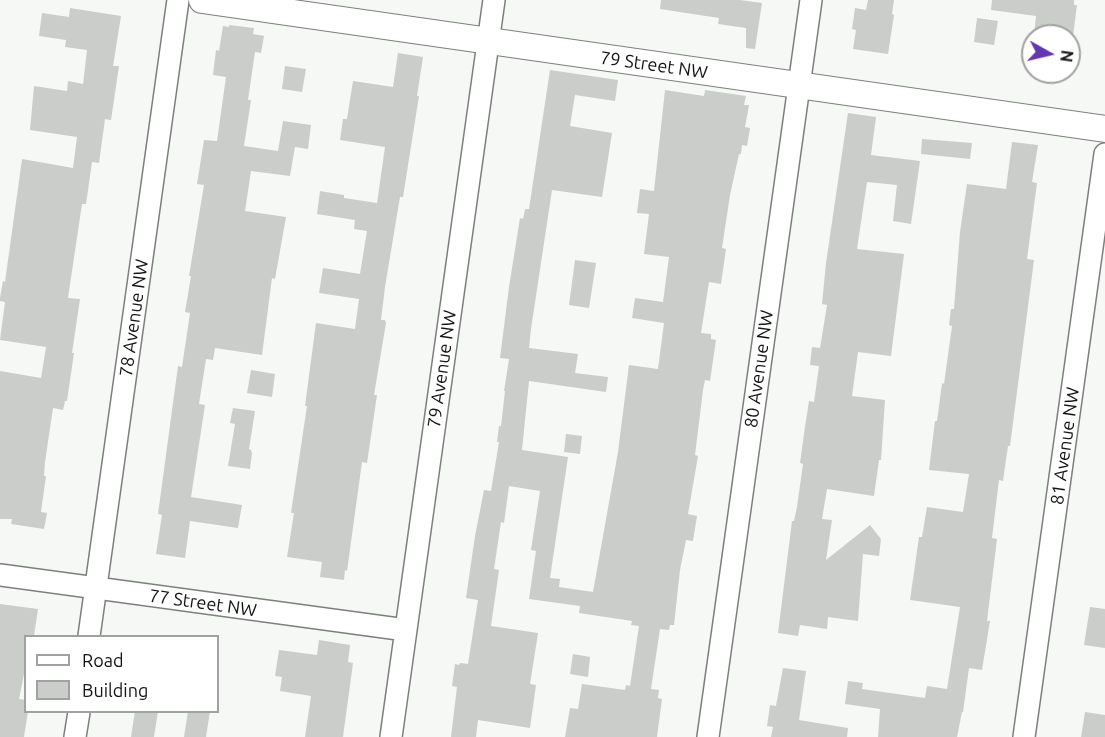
<!DOCTYPE html>
<style>
body{margin:0}
#map{position:relative;width:1105px;height:737px;overflow:hidden;background:#f5f8f5;font-family:Ubuntu,sans-serif}
canvas{display:block}
.legend{position:absolute;left:24px;top:635px;width:195px;height:78px;box-sizing:border-box;background:#fff;border:2px solid #a1a1a1;margin:0;padding:8px 10px;list-style:none;font-size:18px;color:#131413}
.legend li{display:flex;align-items:center;gap:12px;height:30px}
.legend b{width:30px;border:2px solid #a1a1a1}
.north{position:absolute;left:1021px;top:24px;width:60px;height:60px;box-sizing:border-box;background:#fff;border:2px solid #a1a1a1;border-radius:50%;rotate:98deg;font-size:16px;font-weight:700;line-height:24px;text-align:center;color:#131413}
.north::after{content:'';display:block;margin:auto;width:21px;height:27px;background:#6237af;clip-path:polygon(50% 0,100% 100%,50% 72%,0 100%)}
</style>
<div id="map">
<canvas width="1105" height="737"></canvas>
<ul class="legend">
<li><b style="height:8px;background:#fff"></b>Road</li>
<li><b style="height:16px;background:#cacdca"></b>Building</li>
</ul>
<div class="north">N</div>
</div>
<script>
const ctx = document.querySelector('canvas').getContext('2d');
ctx.lineJoin = 'round';
function fill(path, color) { ctx.fillStyle = color; ctx.fill(path, 'evenodd'); }
function stroke(path, color, width, dash) { ctx.strokeStyle = color; ctx.lineWidth = width; ctx.lineCap = dash ? 'butt' : 'round'; ctx.setLineDash(dash || []); ctx.stroke(path); }
function label(font, color, halo, rows, align = 'center') {
  ctx.font = font + ' Ubuntu,sans-serif'; ctx.lineWidth = 6; ctx.setLineDash([]); ctx.textBaseline = 'middle'; ctx.strokeStyle = halo; ctx.fillStyle = color; for (const [text, x, y, turn = 0] of rows) {
    ctx.save(); ctx.translate(x, y); ctx.rotate((+turn || 0) * Math.PI / 180); ctx.textAlign = isNaN(turn) ? turn : align; if (halo) ctx.strokeText(text, 0, 0); ctx.fillText(text, 0, 0); ctx.restore();
  }
}
fill(new Path2D(`
 M661 0H740L762 3 755 49 746 48V28L718 24 719 18 660 9Z
 M868 0H894L892 14 894 15 888 54 853 49 856 30 852 29 855 8 866 10Z
 M992 0H1074V5H1077L1073 36H1034L1036 16 991 10Z
 M70 8 121 16 113 66H119L111 120 105 119 99 163 92 162 86 204H82L68 298 80 299 72 353H74L67 401H65L63 410 53 408 45 462 44 476H46L41 512 47 513 44 529 11 524 12 519H0V371L41 378 46 347 0 340 5 302 0 301V298L3 281 5 282 22 159 73 168 77 137 30 130 34 86 67 91 68 81 83 84 87 50 65 47 66 40 39 36 42 13 69 17Z
 M977 18 998 21 994 45 974 42Z
 M229 25 254 28 253 34 264 36 261 53 255 52 248 100H251L244 146 278 151 283 121 311 125 308 149 295 147 290 176 251 171 245 211 286 217 275 279 272 278 262 355 215 348 213 360 206 359 199 404 205 405 191 497 242 505 238 528 190 521 185 558 156 554 162 515 158 514 178 366 182 367 190 313 185 312 191 276H189L204 185 197 184 204 140 217 141 226 77 213 75 216 50 219 51 223 26 229 27Z
 M398 53 423 57 417 96H419L403 197H400L385 287 381 320H385L386 323 374 395H377L367 463 362 462 347 571 345 570 344 580 320 577 322 562 287 557 294 513H291L307 406H305L316 323 355 329 359 299 319 293 323 268 360 274 367 231 354 229 355 220 317 214 320 191 344 195V198L377 203 385 147 340 140 343 119H347L353 81 393 87Z
 M285 66 306 69 302 92 282 89Z
 M550 70 618 80 615 101 575 95 570 126 612 133 602 197 552 190 531 329 529 348 578 354 575 373 608 377 606 392 529 381 522 450 568 457 550 578 560 579 559 587 593 592 618 452 629 365 658 369 664 323 632 318 635 298 663 302 669 257 644 254 649 214 637 213 640 189 654 191 665 90 704 96 705 90 746 96 744 105H749L745 127 750 128 747 146 742 145 741 154H739L730 195 722 248 726 249 721 284 709 282 701 333 711 334V339L716 340 710 381 705 380 703 390 695 455 698 456 688 514 697 516 693 541 686 540 680 570 674 625H670L669 630 660 629 651 689 659 690 658 698 662 699 657 737H565L570 708 578 709 582 684 625 690 626 685 630 686 639 626 631 625 632 621 579 613 580 606 529 599 536 551 531 550 540 491 509 486 504 523 501 522 494 569 499 570 491 626 538 633 530 684 536 685 530 728 478 720 476 737H451L457 687 452 686 455 664 459 665 460 663 468 664 478 600 466 598 475 536 484 490 491 491 499 442H497L499 426H501L505 391H504L509 359 500 358 509 287 520 218 523 219 525 209H529Z
 M848 113 876 117 871 155 920 161 911 224 893 221 897 185 867 182 857 249 904 254 891 356 858 352 852 396 885 400 881 460H879L874 496 827 489 822 519 832 520 826 560 870 525 881 539 879 556 863 554 858 621 828 617 827 629 800 625 798 636 778 633 792 521H794L797 507 803 464 800 463 805 427 809 401 814 402 819 366 810 365 812 347 820 348 827 305 822 304 826 263Z
 M922 139 972 143 970 159 921 154Z
 M1012 142 1038 145 1032 182 1037 183 1027 259 1034 260 1010 446H1008L1003 481 999 480 992 538 997 539 987 621H990L982 670 969 668 963 712H962L957 737H878L880 709 845 704 848 681 863 683 862 689 925 698 927 686 947 689 960 607 910 600 919 537H922L927 507 963 512 969 474 929 470 935 421H937L942 383 944 384 952 326 949 325 951 309H954L960 232 967 184 1006 189Z
 M575 260 596 263 589 308 569 305Z
 M251 370 275 374 272 397 247 393Z
 M233 408 255 411 249 449 251 450 252 453 250 469 228 466 235 424 230 423Z
 M566 434 582 436 580 454 564 452Z
 M0 604 38 609 34 636H26V664L19 699 26 700V711H28L24 737H0Z
 M1090 607 1105 609V648L1084 645Z
 M319 640 350 645 348 662 353 663 343 737H305L311 696 280 691 282 677 275 676 279 650 317 655Z
 M573 654 590 657 588 677 570 674Z
 M783 668 806 671 799 720 848 728 847 737H771L773 727 767 726 770 705 776 706Z
 M135 711H158L154 737H131Z
 M188 711H210L206 737H184Z
 M1085 712 1105 715V737H1081Z`), '#cacdca');
const minor = new Path2D(`
 M0 575 406 630
 M89 636 178 0
 M75 737 79 712
 M391 737 494 0
 M708 737 811 0
 M1024 737 1105 154`);
const tertiary = new Path2D(`
 M202 0 1105 129`);
stroke(minor, '#7d7f7d', 24);
stroke(tertiary, '#7d7f7d', 28);
stroke(minor, '#fff', 21);
stroke(tertiary, '#fff', 26);
label('18px', '#131413', '#fff', [
 ["79 Street NW",654,65,8],
 ["78 Avenue NW",134,318,-82],
 ["79 Avenue NW",442,369,-82],
 ["80 Avenue NW",759,369,-82],
 ["81 Avenue NW",1065,446,-82],
 ["77 Street NW",203,603,8]
]);
</script>
